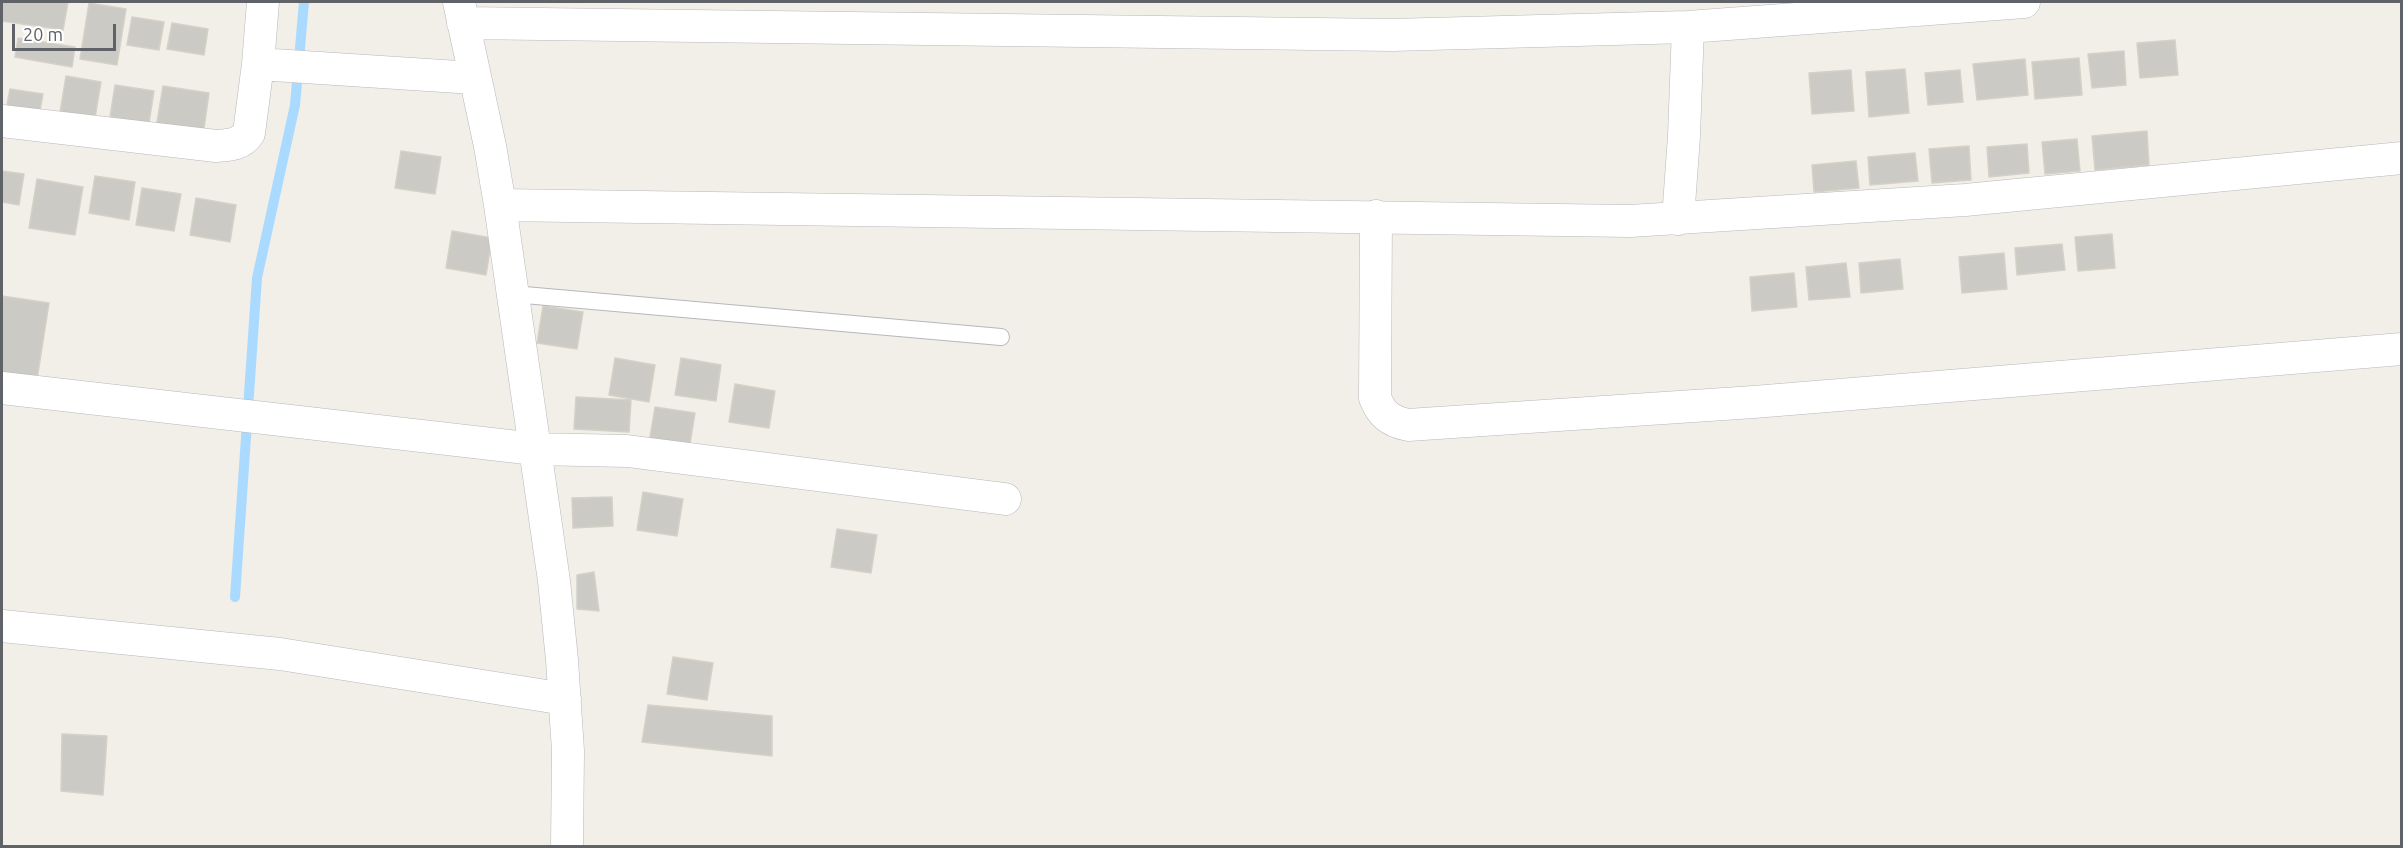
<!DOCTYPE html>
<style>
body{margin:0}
#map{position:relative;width:2403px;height:848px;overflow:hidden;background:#f1efe8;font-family:Ubuntu,sans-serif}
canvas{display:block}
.frame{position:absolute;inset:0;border:3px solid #5f6368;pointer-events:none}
.scale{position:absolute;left:12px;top:24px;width:104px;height:27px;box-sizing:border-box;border:3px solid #5f6368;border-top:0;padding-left:8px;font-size:18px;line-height:21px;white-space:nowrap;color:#5f6368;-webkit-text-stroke:4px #fff;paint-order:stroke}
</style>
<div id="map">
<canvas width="2403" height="848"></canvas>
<div class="frame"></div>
<div class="scale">20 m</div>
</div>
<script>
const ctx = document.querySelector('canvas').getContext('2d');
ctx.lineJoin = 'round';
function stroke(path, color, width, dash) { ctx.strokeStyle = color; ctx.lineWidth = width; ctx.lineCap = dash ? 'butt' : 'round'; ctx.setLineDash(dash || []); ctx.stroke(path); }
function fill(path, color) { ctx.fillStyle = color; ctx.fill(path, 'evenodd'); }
stroke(new Path2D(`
 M235 597 257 278 295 105 304 2`), '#aadaff', 10);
const building = new Path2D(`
 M2 2H68L63 30 2 21Z
 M89 3 126 9 117 65 80 59Z
 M132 17 164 22 159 50 127 45Z
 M172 23 208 29 204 55 167 49Z
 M18 38 75 47 72 67 15 57Z
 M2175 40 2178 75 2140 78 2137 43Z
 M2124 51 2126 85 2092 88 2088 54Z
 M2079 58 2082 95 2035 99 2032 62Z
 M2025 59 2028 95 1977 100 1973 64Z
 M1905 69 1909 113 1869 117 1866 72Z
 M1851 70 1854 111 1812 114 1809 73Z
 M1960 70 1963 102 1928 105 1925 73Z
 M66 76 101 82 94 124 59 118Z
 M115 85 154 91 149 123 110 117Z
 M163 86 209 93 203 135 156 128Z
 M10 89 43 94 38 121 5 116Z
 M2147 131 2149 165 2095 170 2092 136Z
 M2077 139 2080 171 2045 174 2042 142Z
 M2027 144 2029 173 1989 177 1987 147Z
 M1969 146 1971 180 1932 183 1929 149Z
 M401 151 441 157 435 194 395 188Z
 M1915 153 1918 181 1870 185 1868 157Z
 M1856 161 1859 188 1814 192 1812 165Z
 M2 171 24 174 19 205 2 202Z
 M95 176 135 182 129 220 89 213Z
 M37 179 83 187 75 235 29 228Z
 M142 188 181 194 174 231 136 225Z
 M196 198 236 205 230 242 190 235Z
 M452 231 492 238 486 275 446 268Z
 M2112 234 2115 268 2078 271 2075 237Z
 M2062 244 2065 270 2017 275 2015 248Z
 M2004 253 2007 289 1962 293 1959 257Z
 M1900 259 1903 289 1861 293 1859 263Z
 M1846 263 1850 297 1809 300 1806 267Z
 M1794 273 1797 307 1752 311 1750 277Z
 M2 296 49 303 36 386 2 381Z
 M543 306 583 312 577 349 537 343Z
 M615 358 655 365 649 402 609 395Z
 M681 358 721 365 716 401 675 395Z
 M735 384 775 391 769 428 729 422Z
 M576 397 631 400 629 432 574 429Z
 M655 407 695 413 689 450 649 443Z
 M643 492 683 499 677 536 637 530Z
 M612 497 613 526 573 528 572 498Z
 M837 529 877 535 871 573 831 567Z
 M594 572 599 611 577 609V575Z
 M673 657 713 663 707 700 667 694Z
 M648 705 772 716V756L642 742Z
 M62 734 107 736 103 795 61 791Z`);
fill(building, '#cccac5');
stroke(building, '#d6d1c6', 1.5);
const service = new Path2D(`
 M513 294 1001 337`);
const minor = new Path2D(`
 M459 2 490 146 500 205 554 581 562 660 568 751 567 846
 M463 23 1392 35 1688 27 2024 2
 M258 64 474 78
 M2 121 216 146C229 145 241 145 249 133L258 64 263 2
 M500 205 1630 221 1965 200 2402 158
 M1376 216 1375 398C1382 415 1390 421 1408 425L1754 402 2402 349
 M1678 219 1684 136 1688 27
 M2 388 535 449 627 451 1005 499
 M2 626 280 654 565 699`);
stroke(service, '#b5b8bc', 18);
stroke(minor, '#b5b8bc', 33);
stroke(service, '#fff', 16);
stroke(minor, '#fff', 32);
</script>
